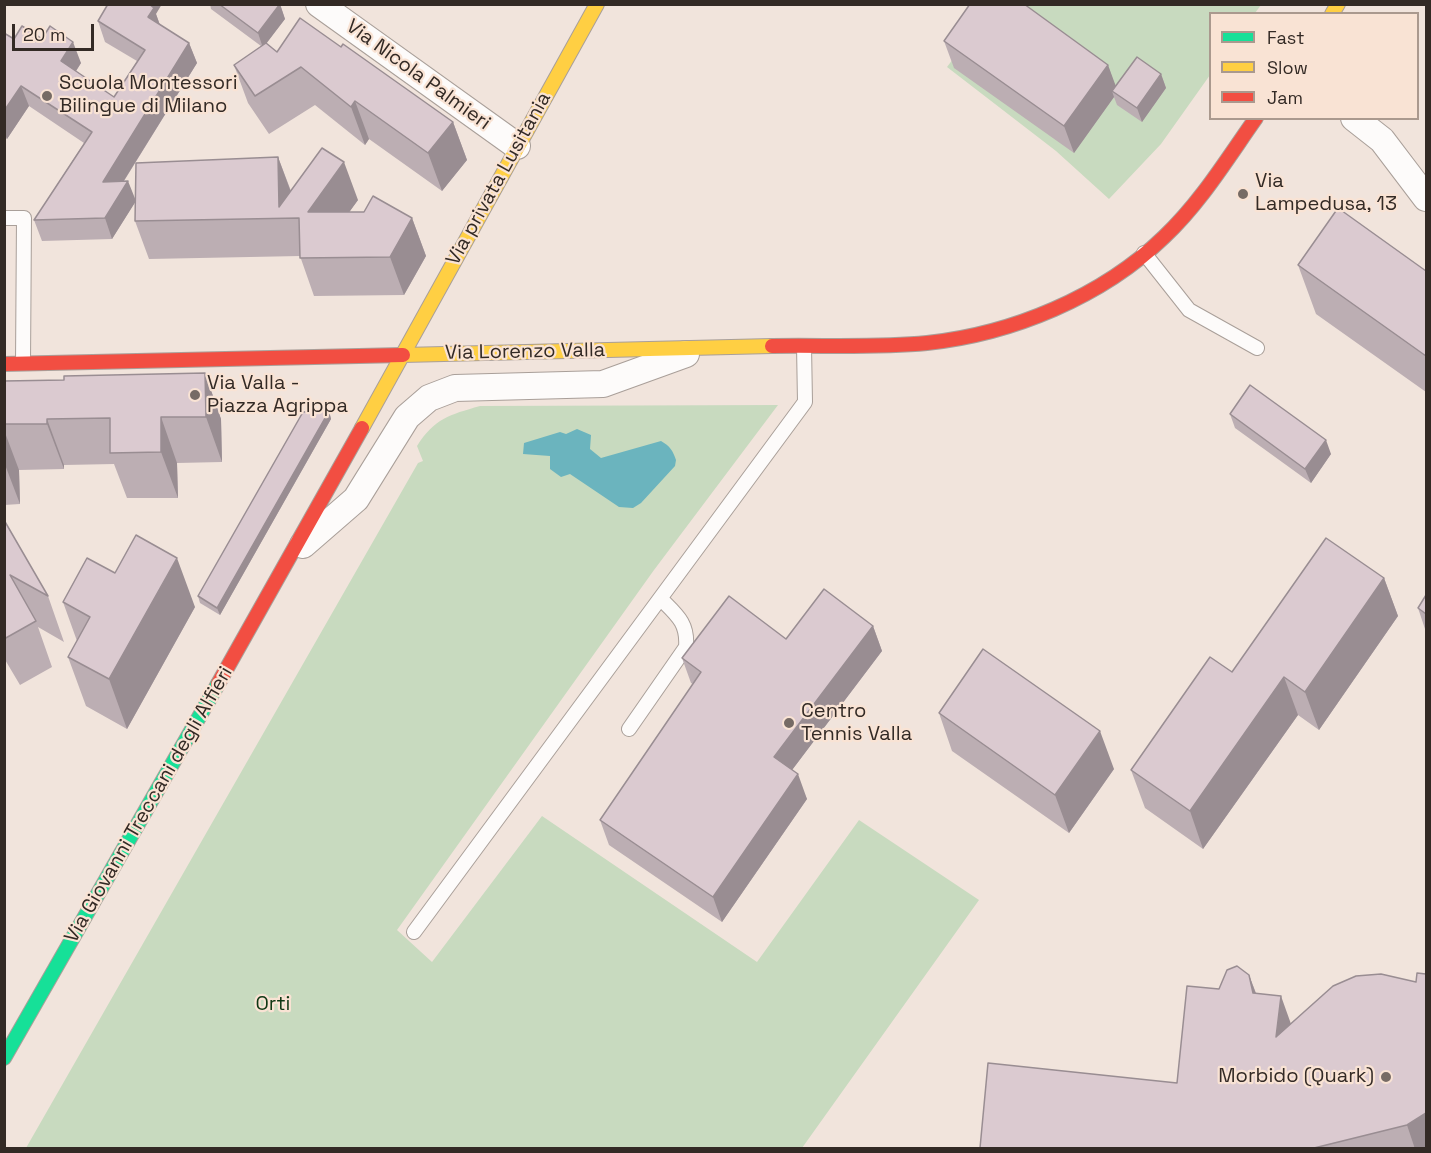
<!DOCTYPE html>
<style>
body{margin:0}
#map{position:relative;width:1431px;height:1153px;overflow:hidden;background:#f1e4dc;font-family:"Space Grotesk",sans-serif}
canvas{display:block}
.frame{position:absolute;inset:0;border:6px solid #332a25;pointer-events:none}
.legend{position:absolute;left:1209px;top:12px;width:210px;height:108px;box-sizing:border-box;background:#f9e3d4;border:2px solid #aa998e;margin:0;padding:8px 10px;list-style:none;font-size:18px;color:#332a25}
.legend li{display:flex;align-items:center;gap:12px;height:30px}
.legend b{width:30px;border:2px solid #aa998e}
.scale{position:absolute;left:12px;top:24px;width:82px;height:27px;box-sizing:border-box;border:3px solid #332a25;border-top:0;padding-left:8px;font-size:18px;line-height:21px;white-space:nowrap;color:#332a25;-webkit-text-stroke:4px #f9e3d4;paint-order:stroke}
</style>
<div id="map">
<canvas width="1431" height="1153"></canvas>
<div class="frame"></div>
<ul class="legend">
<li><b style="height:8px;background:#16e098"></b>Fast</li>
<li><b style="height:8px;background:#ffcf43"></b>Slow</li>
<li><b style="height:8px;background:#f24e42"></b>Jam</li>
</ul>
<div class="scale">20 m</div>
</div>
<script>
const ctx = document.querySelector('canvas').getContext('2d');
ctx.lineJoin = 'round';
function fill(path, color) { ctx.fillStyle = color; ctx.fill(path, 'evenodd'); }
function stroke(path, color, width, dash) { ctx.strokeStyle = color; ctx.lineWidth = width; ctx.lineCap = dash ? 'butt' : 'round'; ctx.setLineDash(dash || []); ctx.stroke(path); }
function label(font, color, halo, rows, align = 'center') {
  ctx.font = font + ' "Space Grotesk",sans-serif'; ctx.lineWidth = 4.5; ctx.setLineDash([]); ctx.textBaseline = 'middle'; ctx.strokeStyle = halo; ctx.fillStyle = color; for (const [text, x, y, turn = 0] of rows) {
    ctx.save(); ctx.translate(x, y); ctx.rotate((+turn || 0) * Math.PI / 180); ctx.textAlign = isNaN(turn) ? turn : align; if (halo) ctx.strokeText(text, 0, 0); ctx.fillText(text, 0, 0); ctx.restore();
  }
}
fill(new Path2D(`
 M994 5H1261L1255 13 1210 14V75L1161 144 1109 199 1056 151 947 67Z
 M778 405 654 570 397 930 432 962 542 816 757 962 859 820 979 900 802 1148H26L418 463 423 461 417 446C435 418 449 415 480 406Z`), '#c8dabf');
fill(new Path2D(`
 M577 429 591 435 590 449 601 458 661 441C670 446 673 451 676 460L675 466 641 503 633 508 619 507 570 474 561 477 550 469V456L523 454 524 443 560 432 566 434Z`), '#6bb4be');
const lane = new Path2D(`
 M4 218H24L23 363
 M1144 253 1189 310 1257 348
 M629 729 686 647C688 623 677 615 661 599
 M414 932 805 402 804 346`);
const street = new Path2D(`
 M319 4 517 146
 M1354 118 1382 140 1426 198
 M303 545 356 499 407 417 429 398 455 388 603 384 686 354`);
const fast = new Path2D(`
 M4 1058 218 684`);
const slow = new Path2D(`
 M1332 14 1338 4
 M403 355 772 346
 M362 428 597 4`);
const jam = new Path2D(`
 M772 346C823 345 876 348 927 343 1012 334 1102 297 1164 237 1201 202 1227 159 1256 118
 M4 364 403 355
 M218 684 362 428`);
stroke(lane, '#a99f99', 16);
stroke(street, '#a99f99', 28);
stroke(fast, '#a99f99', 16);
stroke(slow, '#a99f99', 16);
stroke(jam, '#a99f99', 16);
stroke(lane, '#fdfbfa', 14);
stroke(street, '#fdfbfa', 26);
stroke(fast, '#16e098', 14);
stroke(slow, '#ffcf43', 14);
stroke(jam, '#f24e42', 14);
fill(new Path2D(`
 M210 4H280L285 19 266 43 277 52 341 47 453 122 467 160 442 191 369 139 365 145 315 105 269 134 248 103 234 65 261 46 211 9Z
 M156 14 160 25 189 43 197 63 124 181 135 200 278 157 291 191 358 200 349 212 412 218 426 256 404 295 314 296 300 256 149 259 135 221V202L112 239 42 241 34 220 84 143 29 106 7 139 4 137V33L14 39H42L81 63 76 71 114 97 137 61 105 42 98 21Z
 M944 41 1108 65 1115 86 1161 74 1166 88 1142 122 1117 105 1114 97 1074 153 954 68Z
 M1298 265 1426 271V392L1316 314Z
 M205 373 221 419 222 462 177 463 178 498H127L114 464 64 465V469L19 470 20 504 4 505V381L64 380Z
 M329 411 331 419 220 615 200 603 198 596Z
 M1230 414 1331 454 1311 483 1235 428Z
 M4 520 48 596 64 642 38 627 52 667 20 685 4 658Z
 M115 573 195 607 127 729 86 706 68 657 77 641 63 602Z
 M1384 578 1398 616 1319 730 1298 715 1203 849 1145 808 1131 770 1232 672Z
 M1426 595V632L1418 608Z
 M873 626 882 651 792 770 807 799 722 922 609 845 600 820 693 684 691 683 682 658 786 639Z
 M939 713 1114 769 1069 833 952 751Z
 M1249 975 1256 993 1291 1024 1333 986 1426 1146 1423 1149H980V1148L1177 1083 1219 989Z`), '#bcaeb3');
fill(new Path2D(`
 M145 4H162L156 14 161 28 148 17Z
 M280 4 285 19 263 48 258 33Z
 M73 42 81 63 69 82 61 61Z
 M189 43 197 63 110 203 103 182Z
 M1108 65 1118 92 1112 91 1114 97 1074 153 1064 126Z
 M1161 74 1166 88 1142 122 1137 108Z
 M21 86 29 106 7 139 4 132V111Z
 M355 101 369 139 365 145 351 107Z
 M453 122 467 160 442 191 428 153Z
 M278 157 292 195 279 207Z
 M344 162 358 200 322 250 308 212Z
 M128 181 136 201 112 239 105 218Z
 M412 218 426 256 404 295 390 257Z
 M205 373 221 419 222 462 206 417Z
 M329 411 331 419 220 615 217 608Z
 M161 417 177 463 178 498 161 452Z
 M47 419 64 465V469L47 424Z
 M4 430 19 470 20 504 4 462Z
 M1326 440 1331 454 1311 483 1305 469Z
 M177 558 195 607 127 729 109 679Z
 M1384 578 1398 616 1319 730 1305 692Z
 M873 626 882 651 783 782 774 757Z
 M1284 677 1298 715 1203 849 1190 811Z
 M1100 731 1114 769 1069 833 1055 795Z
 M798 774 807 799 722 922 713 897Z
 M1249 975 1259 1002 1253 993Z
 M1281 996 1291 1024 1276 1037Z
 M1426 1113V1146L1423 1149H1415L1407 1125Z`), '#998d92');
const building = new Path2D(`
 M108 4H149L154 8 148 17 189 43 103 182 128 181 105 218 34 220 92 132 21 86 4 111V33L14 39 22 26 42 39 50 26 73 42 61 61 114 97 145 50 98 21Z
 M219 4H280L258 33Z
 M970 4H1024L1108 65 1064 126 944 41Z
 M300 18 341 47 343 44 453 122 428 153 355 101 351 107 301 67 255 96 234 65 266 43 277 52Z
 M1137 57 1161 74 1137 108 1112 91Z
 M322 148 344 162 308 212H364L373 196 412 218 390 257 300 258 299 218 135 221 136 163 278 157 279 207Z
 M1338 208 1426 271V356L1298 265Z
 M205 373 206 417H161V452L110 453V418L47 419V424H4V381L64 380V376Z
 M1250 385 1326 440 1305 469 1230 414Z
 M329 411 217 608 198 596 303 412Z
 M4 520 48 596 10 575 36 621 4 639Z
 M136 535 177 558 109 679 68 657 90 617 63 602 87 558 115 573Z
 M1326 538 1384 578 1305 692 1284 677 1190 811 1131 770 1210 657 1232 672Z
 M824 589 873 626 774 757 798 774 713 897 600 820 701 672 682 658 729 596 786 639Z
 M1426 595V614L1418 608Z
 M983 649 1100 731 1055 795 939 713Z
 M1237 966 1249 975 1253 993 1281 996 1276 1037 1333 986 1356 976 1381 974 1416 982 1417 973 1426 974V1113L1407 1125 1310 1149 980 1148 988 1063 1177 1083 1187 986 1219 989 1227 970Z`);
fill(building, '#dbcad0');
stroke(building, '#998d92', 1.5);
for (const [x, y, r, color] of [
 [47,96,6,"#766b65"],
 [1243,194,6,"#766b65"],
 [195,395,6,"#766b65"],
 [789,723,6,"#766b65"],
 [1386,1077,6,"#766b65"]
]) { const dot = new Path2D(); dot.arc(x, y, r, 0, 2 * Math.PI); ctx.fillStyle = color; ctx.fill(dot); stroke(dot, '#f9e3d4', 2); }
label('20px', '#332a25', '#f9e3d4', [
 ["Via Nicola Palmieri",418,75,36],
 ["Via privata Lusitania",499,179,-61],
 ["Via Lorenzo Valla",525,352,-1],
 ["Via Giovanni Treccani degli Alfieri",149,805,-60]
]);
label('20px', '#332a25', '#f9e3d4', [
 ["Scuola Montessori",59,84],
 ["Bilingue di Milano",59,107],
 ["Via",1255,182],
 ["Lampedusa, 13",1255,205],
 ["Via Valla -",207,384],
 ["Piazza Agrippa",207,407],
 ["Centro",801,712],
 ["Tennis Valla",801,735],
 ["Morbido (Quark)",1374,1077,"right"]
], 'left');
label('20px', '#0e3713', '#f9e3d4', [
 ["Orti",273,1005]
]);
</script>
